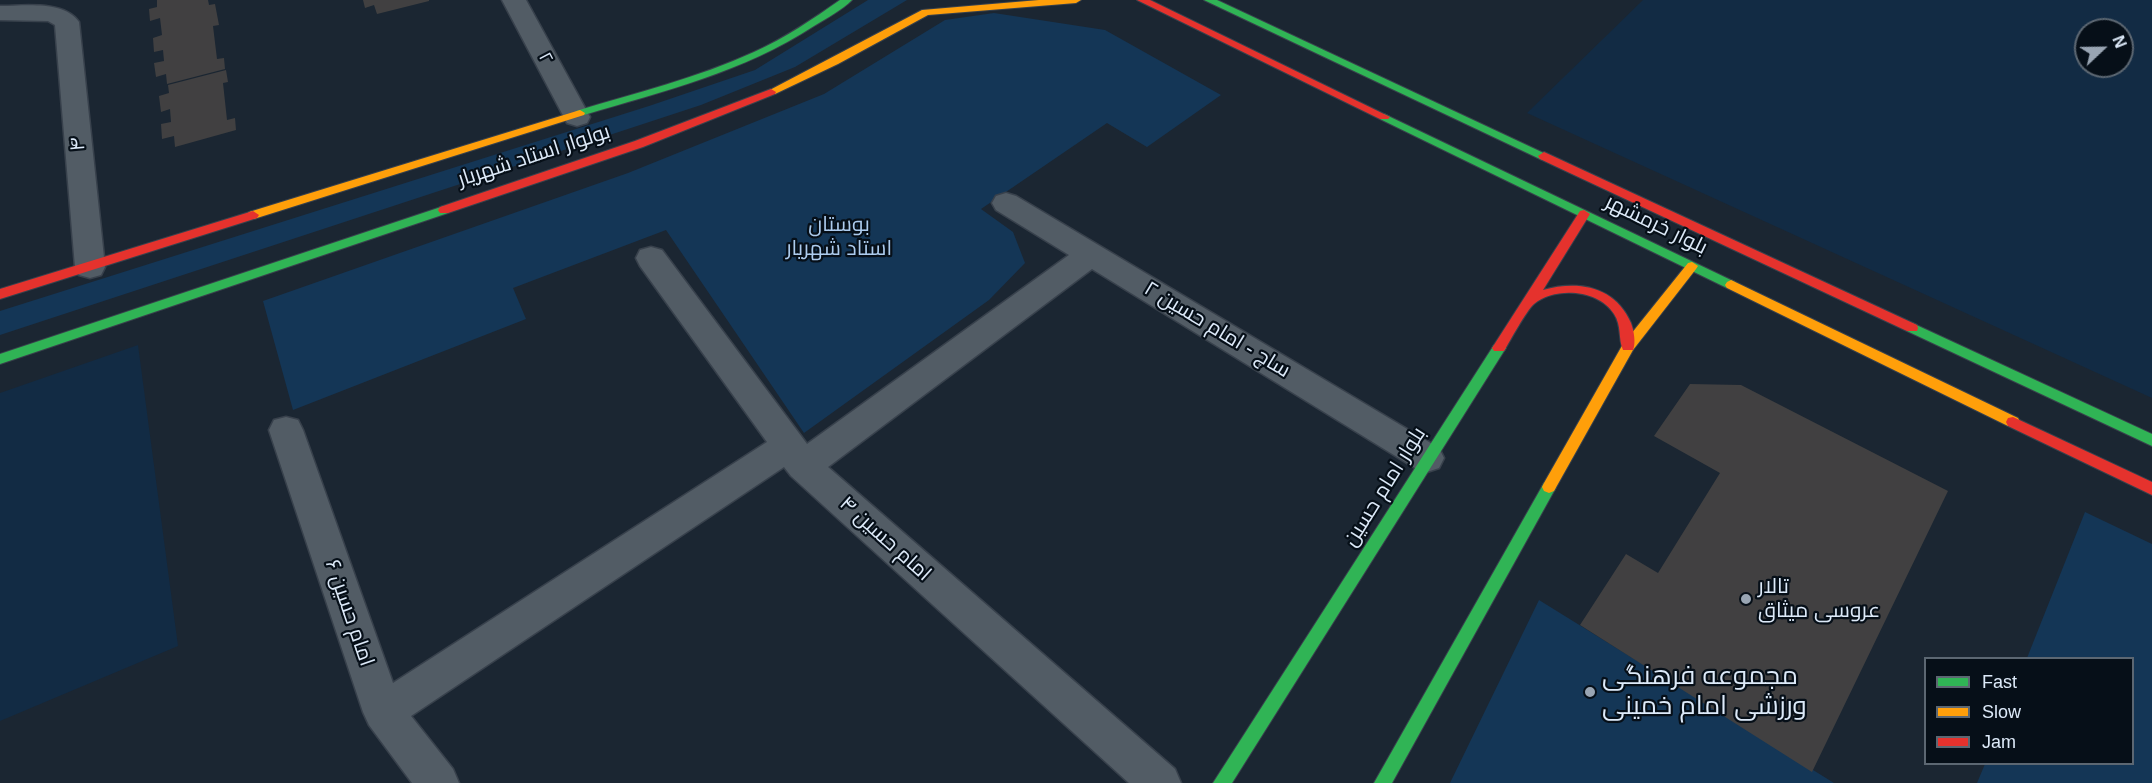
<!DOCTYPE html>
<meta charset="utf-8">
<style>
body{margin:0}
#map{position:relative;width:2152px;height:783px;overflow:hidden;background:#1b2632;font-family:Helvetica,sans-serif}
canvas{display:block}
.legend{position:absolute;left:1924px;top:657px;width:210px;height:108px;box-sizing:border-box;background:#060f18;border:2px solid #5c6772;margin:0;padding:8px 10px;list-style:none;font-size:18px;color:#ddeaf9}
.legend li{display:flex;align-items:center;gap:12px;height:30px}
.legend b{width:30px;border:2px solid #5c6772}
.north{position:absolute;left:2074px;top:18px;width:60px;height:60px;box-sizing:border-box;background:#060f18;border:2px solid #5c6772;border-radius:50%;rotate:68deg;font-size:16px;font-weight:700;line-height:24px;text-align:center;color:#ddeaf9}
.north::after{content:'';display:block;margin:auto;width:21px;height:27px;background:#99a5b3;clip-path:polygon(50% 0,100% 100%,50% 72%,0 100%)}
</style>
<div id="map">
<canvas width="2152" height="783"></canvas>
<ul class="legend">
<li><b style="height:8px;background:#30b455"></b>Fast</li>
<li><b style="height:8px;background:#ff9f0a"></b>Slow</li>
<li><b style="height:8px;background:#e5322d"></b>Jam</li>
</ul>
<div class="north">N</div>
</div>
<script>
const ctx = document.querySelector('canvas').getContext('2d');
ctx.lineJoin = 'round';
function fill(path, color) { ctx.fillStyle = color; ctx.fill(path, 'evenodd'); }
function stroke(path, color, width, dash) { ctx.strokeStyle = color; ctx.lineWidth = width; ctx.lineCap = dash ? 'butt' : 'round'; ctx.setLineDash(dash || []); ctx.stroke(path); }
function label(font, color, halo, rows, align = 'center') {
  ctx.font = font + ' Helvetica,Cairo,sans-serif'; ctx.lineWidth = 4.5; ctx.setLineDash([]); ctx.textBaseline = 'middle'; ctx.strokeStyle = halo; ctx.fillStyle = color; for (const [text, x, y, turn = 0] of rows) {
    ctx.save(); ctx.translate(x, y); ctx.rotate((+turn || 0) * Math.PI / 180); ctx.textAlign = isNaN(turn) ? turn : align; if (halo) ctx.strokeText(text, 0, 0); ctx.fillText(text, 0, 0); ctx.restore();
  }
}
fill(new Path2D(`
 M1643 0H2152V398L1527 113ZM2086 30H2122V66H2086Z
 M138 345 178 646 0 721V393Z`), '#122b44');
fill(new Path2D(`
 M868 0H907L795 67 701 105 0 335V311L649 106 755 70Z
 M994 13 1105 30 1221 95 1147 147 1107 123 981 209 1013 232 1025 263 989 300 804 433 666 230 513 288 526 319 293 410 263 301 628 173 824 94 945 20Z
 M2085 512 2152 544V783H1977L1985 764H2132V658H2027Z
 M1539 600 1834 783H1450Z`), '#143656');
fill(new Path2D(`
 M157 0H208L209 5 215 4 219 25 213 26 217 59 224 58 225 69 167 84 166 74 156 77 154 63 164 61 163 50 154 52 153 38 162 35 160 18 150 21 149 9 157 7Z
 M363 0H429V1L377 14 374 5 365 8Z
 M226 70 228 82 223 83 227 120 235 118 236 130 175 147 174 136 162 139 161 124 171 122 170 109 161 112 159 96 169 93 168 85Z
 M1690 384 1741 385 1948 491 1812 772 1580 625 1626 554 1658 573 1720 473 1654 436Z`), '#414041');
const street = new Path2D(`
 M502 0H526L590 117 587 123 577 126 567 123Z
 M0 6C24 6 64 0 79 22L105 267 101 275 90 278 79 275 75 267 55 25 48 21 0 20Z
 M1006 193 1016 196 1439 448 1444 458 1439 468 1427 472 1415 468 1092 269 828 467 1175 769 1181 783H1129L791 476 784 467 411 716 453 769 459 783H412L369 725 363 712 269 430 274 420 286 417 298 420 303 430 393 683 767 442 640 266 636 258 640 250 651 247 662 250 807 444 1069 255 996 210 992 203 996 196Z`);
const fast = new Path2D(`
 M840 0H852C842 10 827 18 814 26 744 72 664 91 584 115H576L575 113 576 111C636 93 697 78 754 52 785 38 813 19 840 0Z
 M1204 0H1217L1550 156 1544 160 1540 159Z
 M1384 114 1735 282 1737 285 1735 288H1727L1380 119V115Z
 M444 206 448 207 450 210 448 213 0 364V354Z
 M1912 323 2152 434V446L1907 331 1906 328Z
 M1499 343 1504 345 1506 348 1504 351 1232 783H1213L1494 345Z
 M1549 481 1554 483 1556 487 1554 491 1392 783H1374L1544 483Z`);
const slow = new Path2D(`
 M1039 0H1081L1076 3 928 15 838 64 775 94H767L766 92 922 10Z
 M580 110 585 113 584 115 257 218 253 219 247 215 249 212Z
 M1692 262 1698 266 1696 269 1633 350 1554 491 1549 493 1544 491 1542 487 1544 483 1623 344 1688 263Z
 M1731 280 2018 418 2020 422 2018 426H2008L1727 288 1725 285 1727 282Z`);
const jam = new Path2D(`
 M1137 0H1150L1390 117 1388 119H1380Z
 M771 89 776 92 775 94 643 147 448 213H440L438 210 440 207 635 141Z
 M1544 152 1917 325 1918 328 1917 331H1907L1540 159 1538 156Z
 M1584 210 1590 214 1543 290C1578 280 1615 286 1631 323 1634 331 1636 343 1633 350H1623C1618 339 1622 326 1614 314 1599 290 1556 286 1534 304 1526 311 1510 341 1504 351H1494L1492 348 1494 345 1580 211Z
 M253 211 259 215 257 218 0 299V289Z
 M2013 417 2152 482V495L2008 426 2006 422 2008 418Z`);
stroke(street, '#38414c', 3);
stroke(fast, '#38414c', 2);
stroke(slow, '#38414c', 2);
stroke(jam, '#38414c', 2);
fill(street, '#525c65');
fill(fast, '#30b455');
fill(slow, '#ff9f0a');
fill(jam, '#e5322d');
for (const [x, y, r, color] of [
 [1746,599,6,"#99a5b3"],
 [1590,692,6,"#99a5b3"]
]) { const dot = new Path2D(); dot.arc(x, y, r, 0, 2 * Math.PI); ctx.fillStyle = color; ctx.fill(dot); stroke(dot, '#060f18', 2); }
label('18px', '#ddeaf9', '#060f18', [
 ["۲",545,58,62]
]);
label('21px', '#ddeaf9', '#060f18', [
 ["۴",78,144,-95],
 ["بولوار استاد شهریار",534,156,-18],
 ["بلوار خرمشهر",1656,225,26],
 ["ساچ - امام حسین ۲",1217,330,31],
 ["بلوار امام حسین",1385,487,-58],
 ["امام حسین ۴",885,539,42],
 ["امام حسین ۶",349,613,71]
]);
label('21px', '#adccee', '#060f18', [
 ["بوستان",839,225],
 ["استاد شهریار",839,249]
]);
label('21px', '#ddeaf9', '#060f18', [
 ["تالار",1758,587],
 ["عروسی میثاق",1758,611]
], 'left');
label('26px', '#ddeaf9', '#060f18', [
 ["مجموعه فرهنگی",1602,677],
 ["ورزشی امام خمینی",1602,707]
], 'left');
</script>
